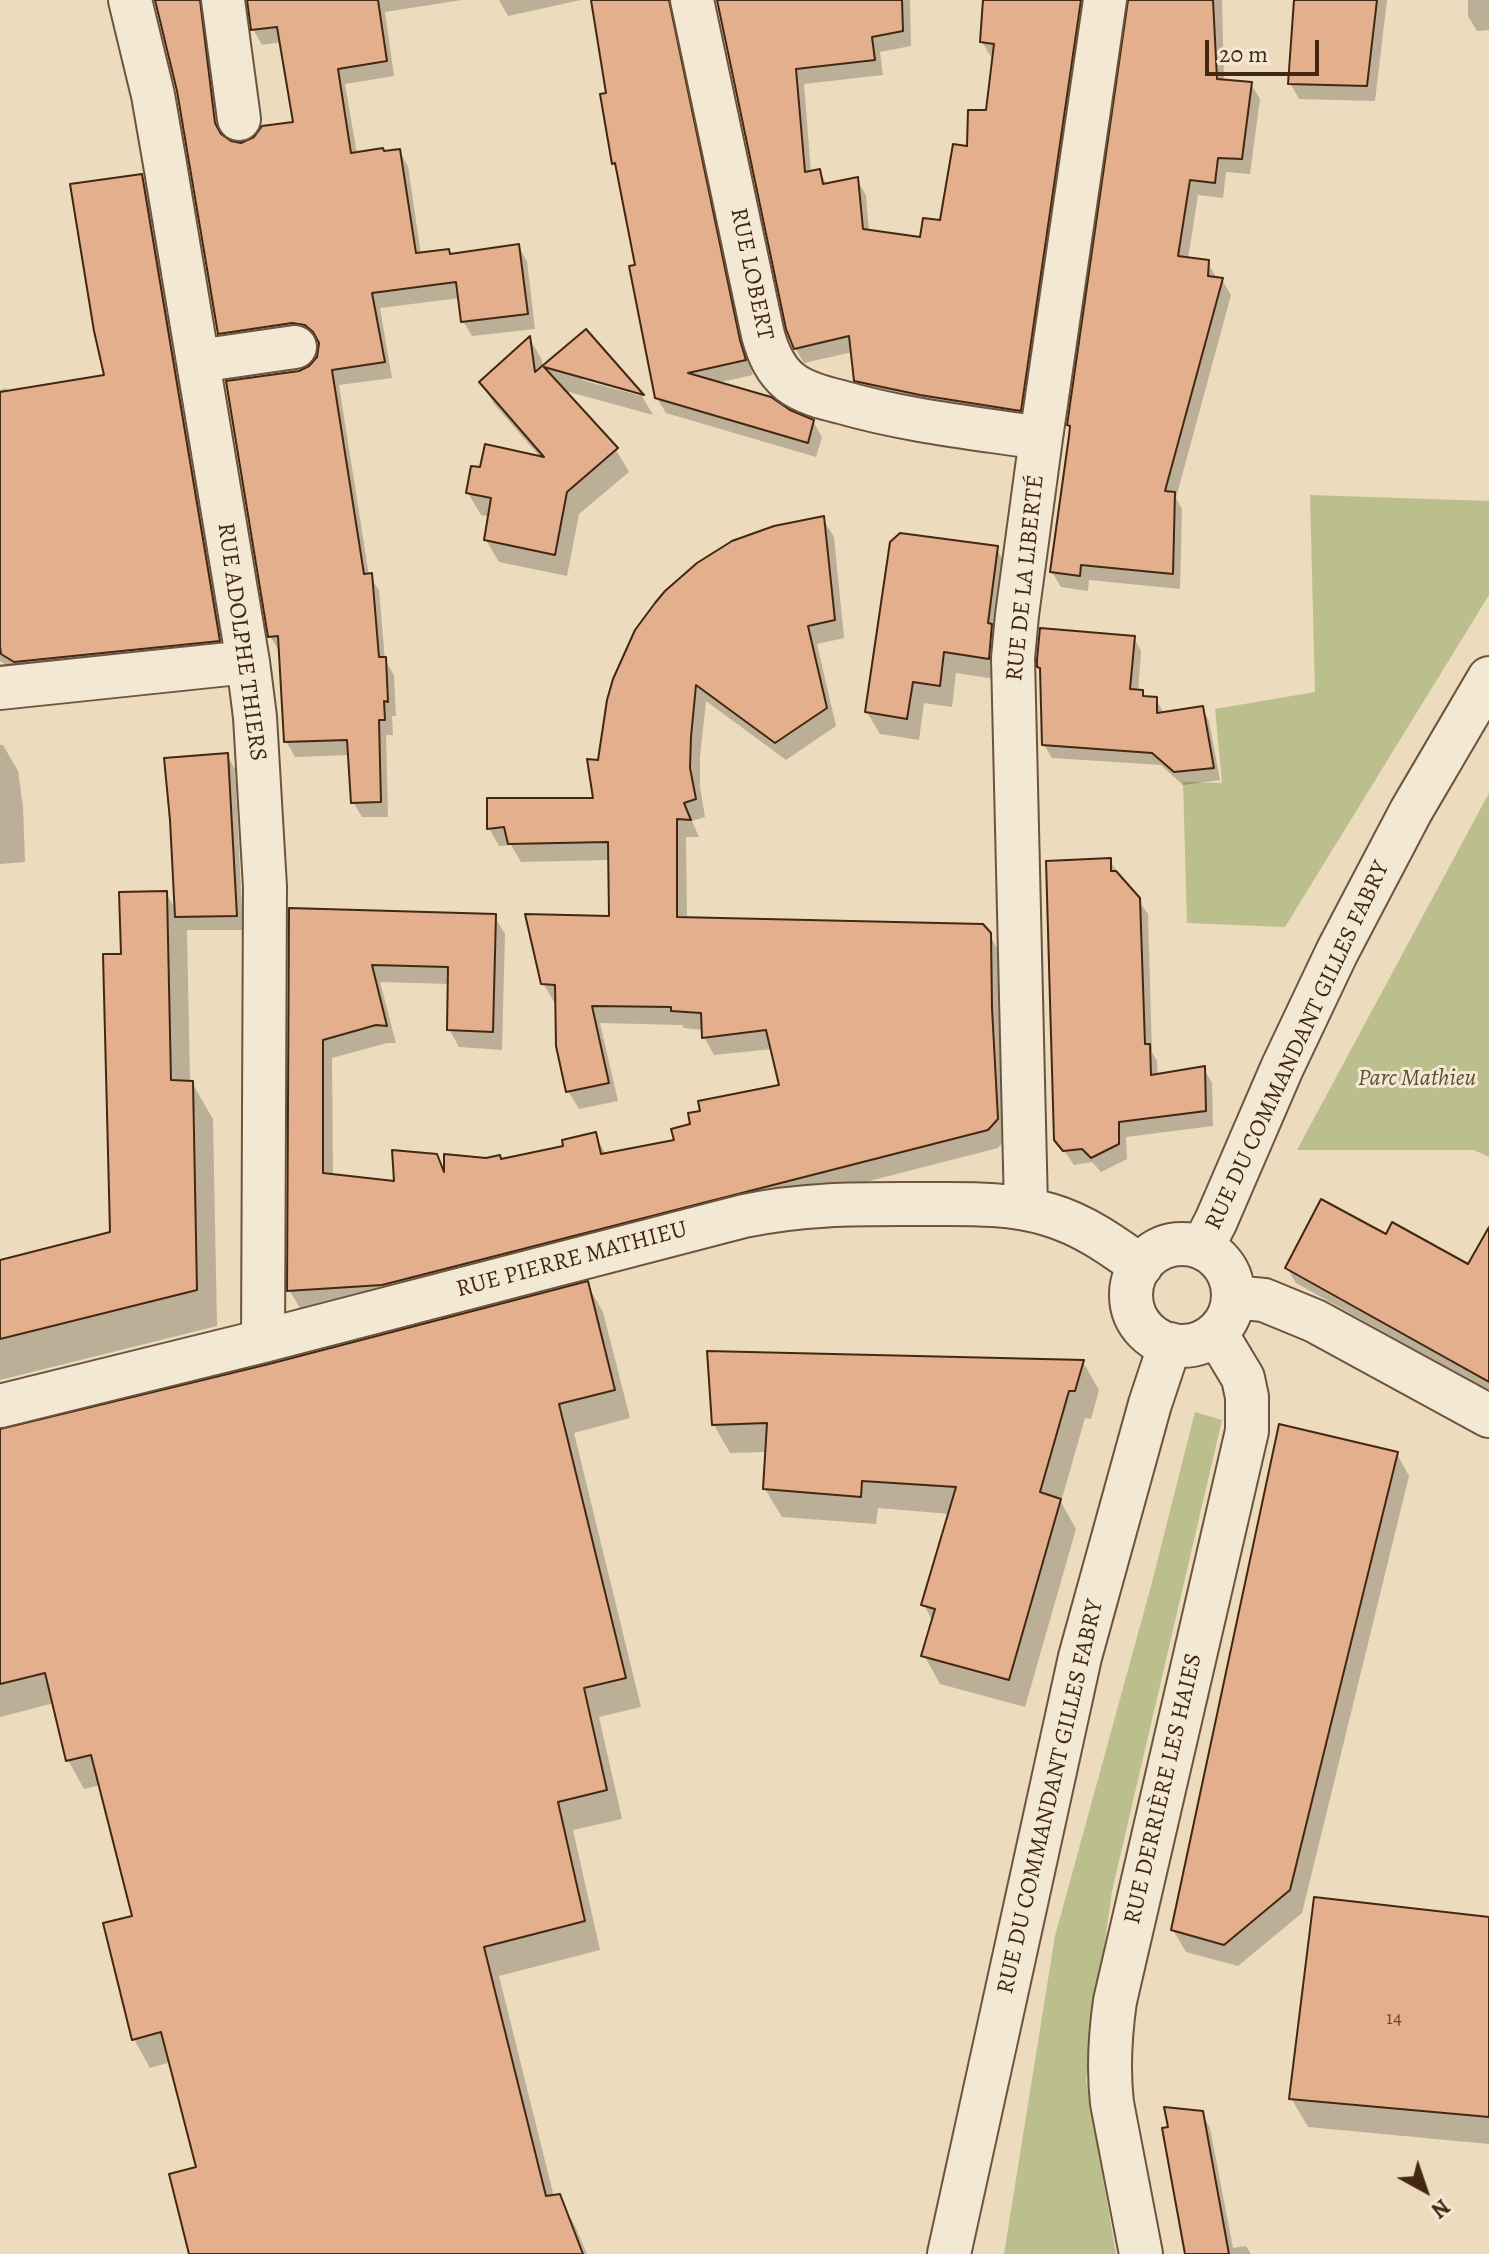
<!DOCTYPE html>
<meta charset="utf-8">
<style>
body{margin:0}
#map{position:relative;width:1489px;height:2254px;overflow:hidden;background:#ecdbbd;font-family:Alegreya,serif}
canvas{display:block}
.north{position:absolute;left:1385px;top:2150px;width:80px;height:80px;-webkit-text-stroke:6px #f3e8d4;paint-order:stroke;rotate:140deg;font-size:22px;font-weight:700;line-height:32px;text-align:center;color:#432712}
.north::after{content:'';display:block;margin:auto;width:28px;height:36px;background:#432712;clip-path:polygon(50% 0,100% 100%,50% 72%,0 100%)}
.scale{position:absolute;left:1205px;top:40px;width:114px;height:36px;box-sizing:border-box;border:4px solid #432712;border-top:0;padding-left:10px;font-size:24px;line-height:28px;white-space:nowrap;color:#432712;-webkit-text-stroke:6px #f3e8d4;paint-order:stroke}
</style>
<div id="map">
<canvas width="1489" height="2254"></canvas>
<div class="north">N</div>
<div class="scale">20 m</div>
</div>
<script>
const ctx = document.querySelector('canvas').getContext('2d');
ctx.lineJoin = 'round';
function fill(path, color) { ctx.fillStyle = color; ctx.fill(path, 'evenodd'); }
function stroke(path, color, width, dash) { ctx.strokeStyle = color; ctx.lineWidth = width; ctx.lineCap = dash ? 'butt' : 'round'; ctx.setLineDash(dash || []); ctx.stroke(path); }
function label(font, color, halo, rows, align = 'center') {
  ctx.font = font + ' Alegreya,serif'; ctx.lineWidth = 6; ctx.setLineDash([]); ctx.textBaseline = 'middle'; ctx.strokeStyle = halo; ctx.fillStyle = color; for (const [text, x, y, turn = 0] of rows) {
    ctx.save(); ctx.translate(x, y); ctx.rotate((+turn || 0) * Math.PI / 180); ctx.textAlign = isNaN(turn) ? turn : align; if (halo) ctx.strokeText(text, 0, 0); ctx.fillText(text, 0, 0); ctx.restore();
  }
}
fill(new Path2D(`
 M1310 495 1489 501V595L1285 927 1187 923 1183 782 1222 783 1215 709 1315 692Z
 M1489 793V1157L1474 1150H1297Z
 M1195 1412 1222 1420 1112 1891 1086 2080 1116 2254H1004L1055 1936 1151 1586Z`), '#bbbf8e');
fill(new Path2D(`
 M157 0H214L207 20 223 138 230 143 243 145 295 124 282 42 262 45 253 29 249 0H462L385 12 394 76 345 84 357 154 399 151 408 166 421 255 448 251 451 256 518 246 527 261 535 329 472 336 463 321 460 298 380 308 392 378 339 385 369 576 379 590 385 660 394 675 396 716H392L393 735H386L388 817H362L353 802 350 755 295 757 286 741 279 651 270 636 300 372 310 368 319 357 320 344 315 340 302 338 228 349 220 333 179 90Z
 M499 0H581L508 16Z
 M590 0H683L676 22 747 357 753 375 716 383 813 421 822 437 816 457 666 413 657 398 637 267 619 173 614 163 608 94 594 10Z
 M719 0H910L911 46 880 52 883 75 804 84 811 173 819 171 828 186 857 180 866 195 869 232 922 239 942 223 969 148 988 112 995 58 991 57 982 42 985 0H1095L1029 425 865 396 856 380 853 352 804 363 795 348Z
 M1130 0H1222L1224 82 1251 84 1260 99 1250 174 1226 172 1223 198 1198 195 1188 259 1207 262 1216 277 1222 280 1231 295 1176 498 1182 509 1180 589 1089 580 1088 591 1061 587 1052 572 1072 429 1069 425Z
 M1295 0H1387L1375 101 1299 99 1290 83Z
 M1468 0H1489V30L1477 31 1468 16Z
 M141 176 150 190 227 655 24 676 0 661V390L6 388 8 393 106 376Z
 M586 332 642 396 653 415 562 390 616 450 629 472 579 514 567 576 499 562 486 540 490 517 481 515 468 493 541 458 494 404 481 382 530 339 542 360 543 368ZM583 376 635 391 641 396 582 380Z
 M823 519 834 537 844 638 817 644 836 726 786 760 706 701 700 757V787L705 817 692 821 699 837H686L687 919 989 934 1000 953 1007 1138 998 1148 393 1303 300 1308 289 1290 291 910 494 916 505 934 502 1050 459 1047 449 1029 450 984 380 982 396 1043H387L332 1058 333 1176 396 1184 436 1156 446 1173 566 1148 595 1134 606 1155 676 1142 693 1126 782 1086 773 1049 714 1055 704 1037 703 1030 684 1028 682 1025 600 1023 618 1101 579 1109 568 1091 557 1002H554L543 983 611 918 610 860 521 862 511 845 499 846 489 828 596 800 600 762Z
 M996 548 1009 570 1001 680 956 673 952 707 924 703 919 740 880 734 867 712Z
 M1134 638 1141 651 1138 692H1142L1145 698 1156 699 1164 714 1202 708 1209 721 1220 780 1183 785 1161 765 1052 758 1044 745Z
 M0 745H3L18 771 23 807 25 862 0 864Z
 M227 755 235 769 243 930H187L190 1082 192 1083 213 1119 217 1326 0 1380V1262L112 1234 124 956 166 893 177 912Z
 M1109 860 1148 914 1152 1052 1157 1061 1158 1076 1204 1069 1212 1083 1213 1126 1126 1137 1127 1159 1101 1172 1092 1162 1074 1165 1056 1139Z
 M1287 1268 1489 1286V1391L1296 1283Z
 M587 1284 603 1312 630 1418 574 1433 641 1707 599 1717 622 1819 573 1830 600 1950 499 1976 554 2197H559L575 2226 587 2254H191L198 2169 171 2062 150 2068 134 2039V1918L101 1785 84 1789 68 1760 54 1703 0 1717V1431L270 1366Z
 M1083 1362 1099 1390 1091 1419 1085 1418 1061 1502 1076 1529 1025 1707 940 1684 924 1655 933 1622 924 1605 950 1514 878 1508 876 1524 782 1517 765 1489 767 1452 730 1453 714 1425Z
 M1397 1454 1409 1476 1302 1913 1238 1966 1186 1952 1173 1930Z
 M1489 1919V2144L1308 2127 1291 2098Z
 M1202 2113 1210 2128 1233 2248 1246 2246 1251 2254H1187Z`), '#0003');
const building = new Path2D(`
 M155 0H200L215 123 221 134 231 141 241 143 254 137 262 126 293 122 277 27 251 30 247 0H378L387 61 338 69 351 153 383 148 384 151 400 149 416 253 449 249 450 254 519 244 528 314 461 322 456 282 372 293 385 362 332 370 364 574 372 573 379 657H386L388 702 384 701 385 720H379L381 802 351 803 347 740 284 742 278 636 268 637 226 381 299 371 309 366 317 357 319 343 313 332 305 325 292 323 218 334 177 91Z
 M591 0H669L740 340 746 360 688 373 771 397 790 410 814 420 808 443 655 398 629 266 635 265 615 163 612 164 600 94 606 93Z
 M717 0H902L903 31 872 37 875 60 796 69 805 172 820 169 823 184 858 177 863 229 920 237 923 218 940 220 953 144 967 146 968 110H986L994 44 980 42 983 0H1081L1021 411 920 395 854 381 849 336 794 349 786 329Z
 M1128 0H1213L1217 79 1252 82 1242 159 1218 158 1215 183 1190 180 1178 256 1209 260 1208 276 1223 278 1165 491 1175 492 1173 574 1081 565 1080 576 1050 572 1069 436 1070 426 1067 425Z
 M1294 0H1377L1367 86 1288 84Z
 M142 174 220 641 14 662 1 654 0 646V392L104 375 94 331 70 184Z
 M586 329 644 395 544 367 618 448 567 492 555 555 484 540 491 498 466 493 471 466 480 467 485 444 544 457 479 382 530 336 535 372Z
 M824 516 835 620 808 626 827 708 775 743 696 685 691 737 690 768 696 799 684 803 691 820 677 819V917L983 924 991 933 992 1008 998 1119 988 1130 382 1285 287 1291 289 908 496 914 493 1032 447 1030 448 967 372 965 387 1026 376 1025 323 1040V1173L394 1181 392 1150 437 1154 444 1172V1154L486 1158 500 1155 501 1159 563 1146 562 1140 596 1132 601 1154 674 1140 671 1129 690 1124 688 1113 700 1111 698 1101 779 1085 766 1030 702 1038 701 1013 671 1011V1007L592 1006 609 1083 566 1092 556 1046 555 985 541 984 525 914 609 916 608 842 508 844 504 827 487 829V798H593L587 759 598 760 607 700 613 679 635 630 655 603 665 591 697 563 732 541 774 526Z
 M900 533 998 546 988 623 992 624 989 659 944 652 940 686 913 682 907 719 865 712 890 542Z
 M1040 628 1135 636 1130 689 1143 690V696L1157 697V713L1203 706 1214 768 1174 772 1152 753 1042 745 1040 668 1037 667V659Z
 M228 753 237 916 175 917 170 820 164 758Z
 M1111 858V871H1116L1140 898 1145 1044H1150L1151 1075 1205 1066 1206 1111 1119 1122V1144L1091 1158 1082 1149 1063 1151 1054 1140 1046 861Z
 M167 891 171 1080 193 1081 197 1290 0 1339V1260L110 1232 103 954H121L119 892Z
 M1321 1199 1386 1234 1392 1222 1468 1264 1489 1227V1382L1285 1268Z
 M588 1281 615 1390 559 1404 626 1678 584 1688 607 1790 558 1802 585 1921 484 1947 546 2196 560 2194 583 2254H189L169 2174 196 2167 161 2032 132 2040 103 1923 132 1916 91 1755 66 1761 45 1673 0 1684V1429L269 1364Z
 M707 1351 1084 1360 1075 1391H1069L1040 1492 1061 1499 1009 1680 921 1656 935 1609 921 1605 956 1487 862 1481 861 1497 763 1489 767 1423 712 1425Z
 M1279 1424 1398 1452 1290 1890 1224 1945 1171 1930Z
 M1314 1897 1489 1917V2117L1289 2099Z
 M1164 2107 1203 2111 1229 2254H1185L1162 2128 1168 2127Z`);
fill(building, '#e3af8c');
stroke(building, '#432712', 2);
const minor = new Path2D(`
 M130 0 153 95 165 164 248 662 255 717 265 887 263 1341
 M223 0 239 119
 M692 0 763 335C768 353 775 370 790 382 804 393 824 398 841 402 906 421 975 428 1041 438
 M198 361 295 347
 M0 688 248 662
 M1026 1208 1013 658 1017 615 1041 438 1105 0
 M1131 1295a51 51 0 1 1 102 0a51 51 0 1 1-102 0Z
 M1202 1248 1216 1221 1282 1068 1337 952 1411 811 1489 678
 M1233 1297 1264 1300 1315 1321 1489 1416
 M0 1406 263 1341 744 1216C806 1203 859 1204 922 1204 964 1204 1009 1202 1050 1215 1084 1225 1113 1246 1141 1266
 M949 2254 1080 1657 1150 1404 1170 1344
 M1141 2254 1112 2103C1108 2068 1110 2036 1115 2001L1247 1431V1397L1243 1378 1216 1333`);
stroke(minor, '#6d543d', 46);
stroke(minor, '#f3e8d4', 42);
label('20px', '#6b4930', null, [
 ["14",1394,2019]
]);
label('24px', '#432712', '#f3e8d4', [
 ["RUE LOBERT",751,274,78],
 ["RUE DE LA LIBERTÉ",1026,578,-84],
 ["RUE ADOLPHE THIERS",241,642,82],
 ["RUE DU COMMANDANT GILLES FABRY",1298,1046,-65],
 ["RUE PIERRE MATHIEU",572,1260,-15],
 ["RUE DERRIÈRE LES HAIES",1164,1789,-77],
 ["RUE DU COMMANDANT GILLES FABRY",1051,1797,-77]
]);
label('italic 24px', '#614d31', '#f3e8d4', [
 ["Parc Mathieu",1417,1079]
]);
</script>
